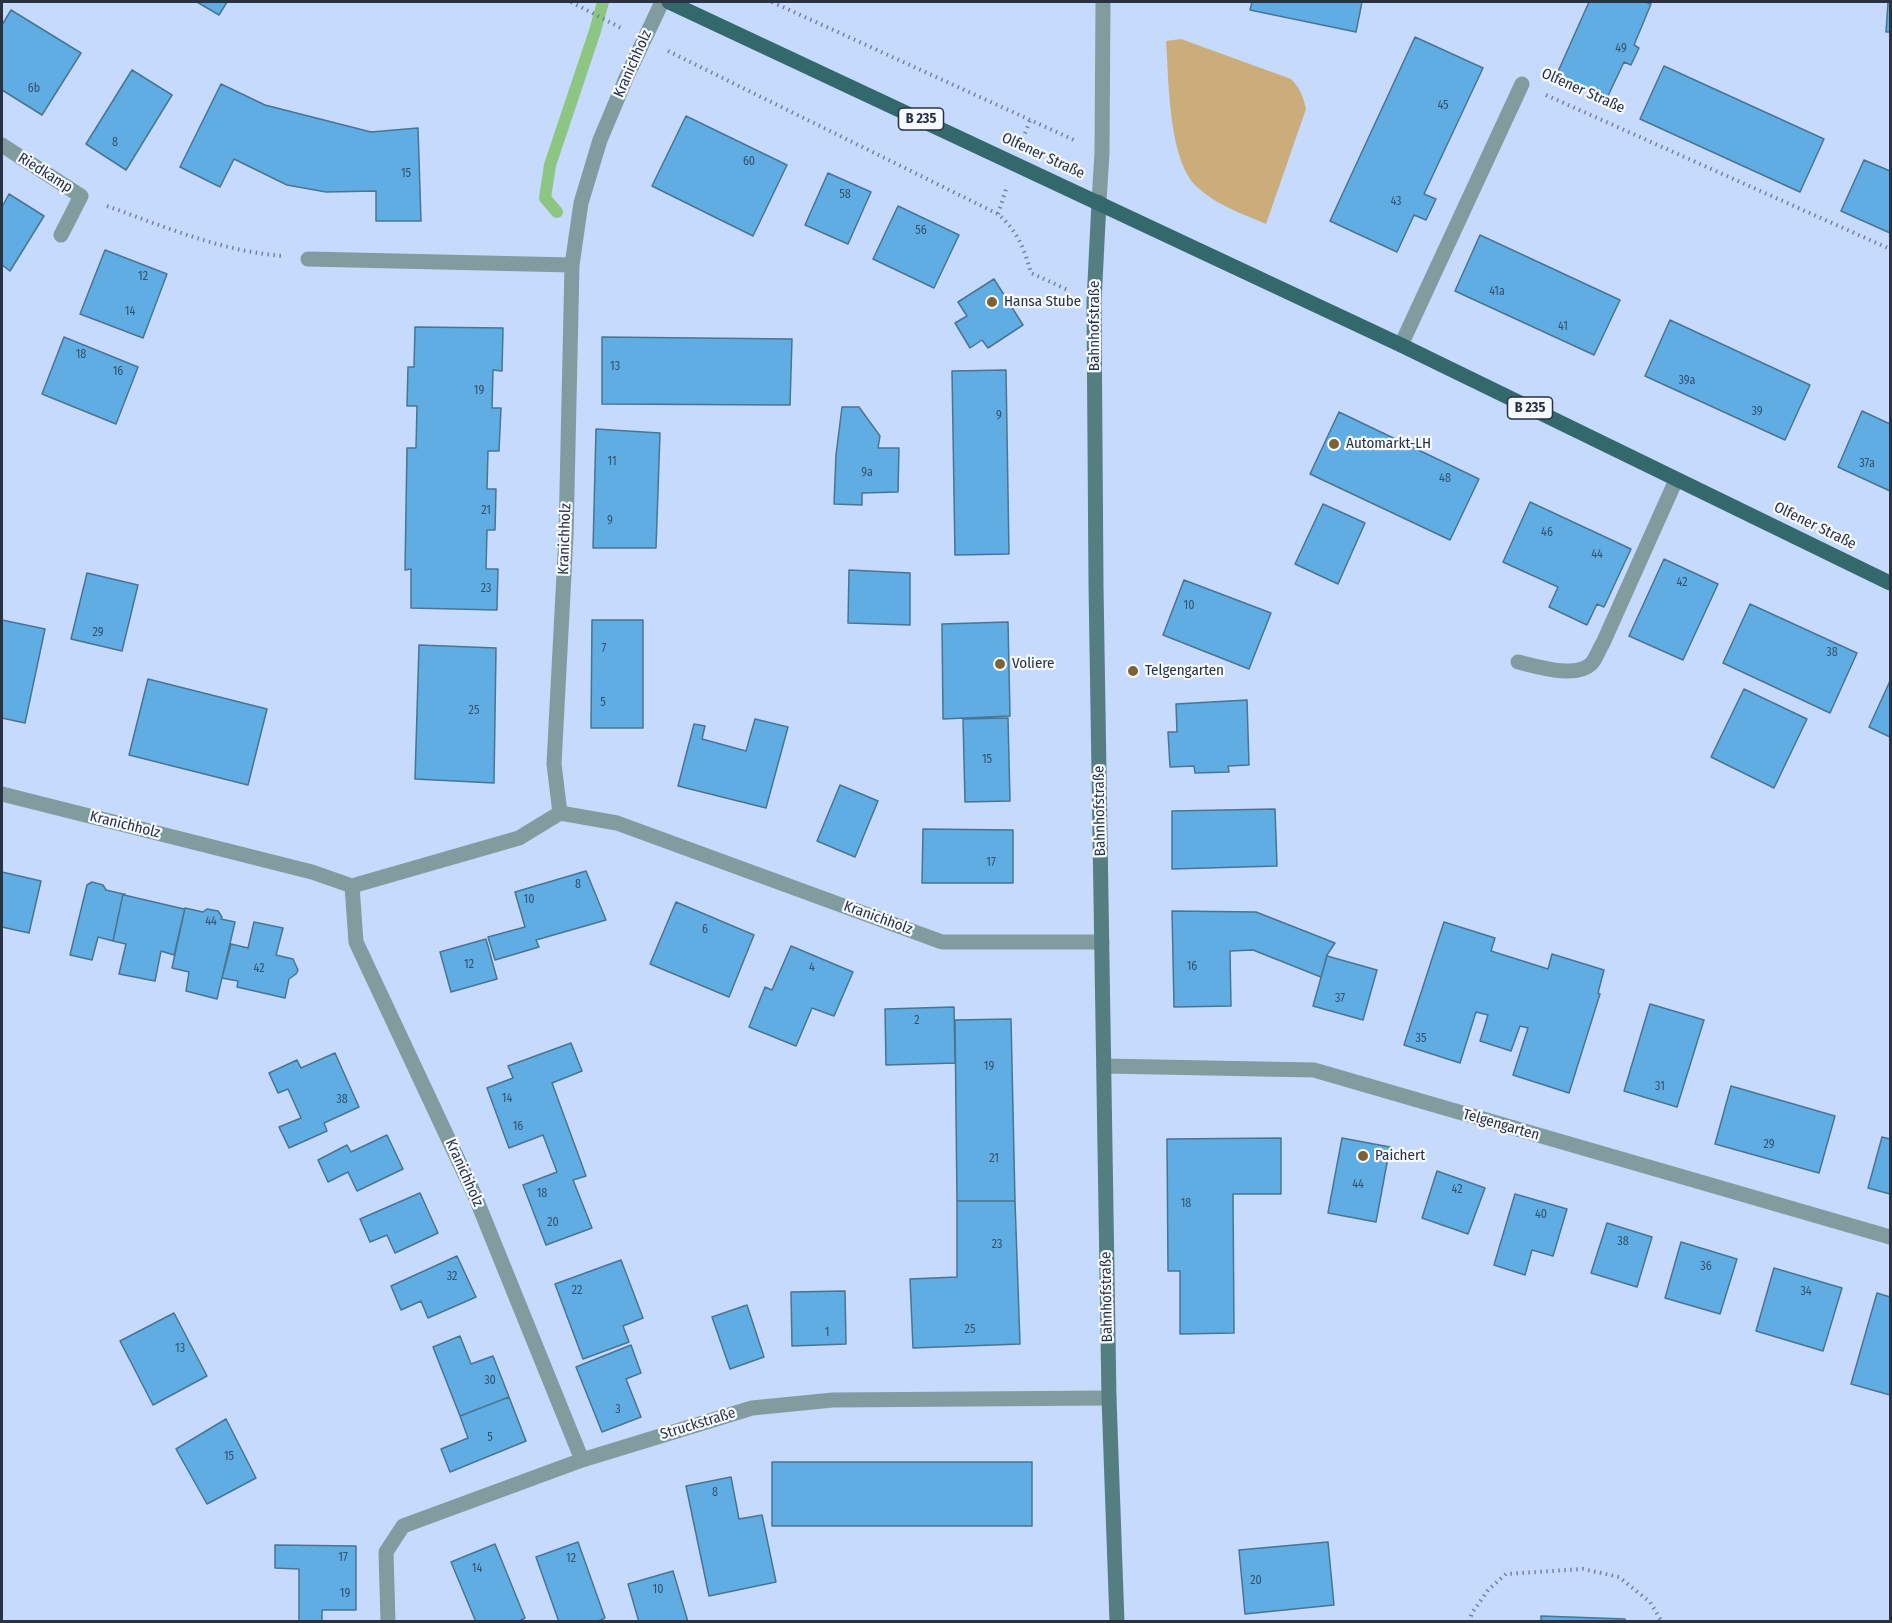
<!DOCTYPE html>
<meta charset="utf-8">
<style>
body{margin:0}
#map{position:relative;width:1892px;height:1623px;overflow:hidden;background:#c5dafd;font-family:"Fira Sans Condensed",sans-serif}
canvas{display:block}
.frame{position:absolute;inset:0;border:3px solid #283243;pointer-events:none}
</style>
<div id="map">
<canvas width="1892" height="1623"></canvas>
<div class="frame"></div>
</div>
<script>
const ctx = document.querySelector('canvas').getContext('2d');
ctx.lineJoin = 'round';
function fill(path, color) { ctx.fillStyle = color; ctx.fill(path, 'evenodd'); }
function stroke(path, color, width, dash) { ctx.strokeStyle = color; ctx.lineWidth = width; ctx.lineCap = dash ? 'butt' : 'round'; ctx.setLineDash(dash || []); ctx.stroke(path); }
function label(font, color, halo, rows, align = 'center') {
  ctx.font = font + ' "Fira Sans Condensed",sans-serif'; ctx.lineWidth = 4.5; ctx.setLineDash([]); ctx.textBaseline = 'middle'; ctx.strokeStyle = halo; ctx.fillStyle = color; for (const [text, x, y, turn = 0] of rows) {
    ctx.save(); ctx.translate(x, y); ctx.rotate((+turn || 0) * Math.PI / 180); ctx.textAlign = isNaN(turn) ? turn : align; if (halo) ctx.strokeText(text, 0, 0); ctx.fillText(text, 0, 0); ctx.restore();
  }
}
fill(new Path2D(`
 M1181 39 1291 79C1300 88 1303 96 1306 109L1266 224C1243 214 1216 205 1197 187 1168 160 1169 79 1166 41Z`), '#caad7b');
stroke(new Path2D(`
 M557 212 545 198 550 165 595 31 603 2`), '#8dc683', 12);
const building = new Path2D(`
 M197 2H227L219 15Z
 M1252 2H1362L1356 32 1250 10Z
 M1589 2H1645L1651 4 1634 45 1639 48 1631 65 1624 62 1607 98 1556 76Z
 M1888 2H1890V32H1886Z
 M11 10 81 53 42 115 2 90V25Z
 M1415 37 1483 68 1424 194 1436 199 1426 220 1414 215 1397 252 1330 221Z
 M1664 66 1824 139 1800 192 1640 119Z
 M132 70 172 95 126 170 86 144Z
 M221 84 265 105 371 132 418 128 421 221H376V191L326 192 287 185 234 159 220 187 180 167Z
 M686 116 787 165 753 236 652 186Z
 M1864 160 1890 171V233L1841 211Z
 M828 173 871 192 848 244 805 225Z
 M9 194 44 216 10 271 2 265V207Z
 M898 206 959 235 934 288 873 259Z
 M1480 235 1620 300 1594 355 1455 291Z
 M105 250 167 274 143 338 80 314Z
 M994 279 1023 325 988 348 982 340 970 348 955 323 967 316 958 302Z
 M1670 320 1810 385 1785 440 1645 376Z
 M415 327 503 328 502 371 493 370 492 408H501L499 451H488L487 489H496L495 530H487L486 569H498L497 610 411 608V569L405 570 407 448H416L417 406H407L408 367H414Z
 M64 337 138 367 116 424 42 394Z
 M602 337 792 339 790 405 602 404Z
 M1006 370 1009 554 955 555 952 371Z
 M842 407H859L880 436 878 448H899L898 492 862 493V505L834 504 836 455Z
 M1862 411 1890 424V491L1838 467Z
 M1339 412 1479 479 1450 540 1310 474Z
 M596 429 660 433 656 548H593Z
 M1530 502 1631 549 1604 607 1597 604 1587 625 1549 607 1558 587 1503 562Z
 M1323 504 1365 523 1338 584 1295 564Z
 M1664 559 1718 584 1683 660 1629 636Z
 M849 570 910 573V625L848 623Z
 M87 573 138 585 122 651 71 639Z
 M1184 580 1271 613 1249 669 1163 635Z
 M1750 604 1857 653 1830 713 1723 663Z
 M2 620 45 629 25 723 2 718Z
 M592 620H643V728H591Z
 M1008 622 1010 716 943 719 942 624Z
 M419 645 496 648 494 783 415 779Z
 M148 679 267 709 248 785 129 755Z
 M1890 681V737L1869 727Z
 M1744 689 1807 719 1774 788 1711 757Z
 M1247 700 1249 765 1228 766 1229 772 1195 773 1194 766 1170 767 1168 732H1177L1176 704Z
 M1008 718 1010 801 965 802 963 719Z
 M755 719 788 727 766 808 678 786 694 724 705 726 702 739 746 751Z
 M840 785 878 801 855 857 817 841Z
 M1275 809 1277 866 1172 869V811Z
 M923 829 1013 830V883H922Z
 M586 871 606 920 536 940 539 947 495 960 488 937 525 927 515 892Z
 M2 872 41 881 29 933 2 927Z
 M92 882 103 885 106 890 123 894 113 941 98 937 92 960 70 955 87 885Z
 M123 894H125L124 895 184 909 185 908 174 955 161 951 155 981 119 974 126 944 113 941Z
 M676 902 754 935 729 997 650 964Z
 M185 908 203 912 207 909 218 911 222 917 221 919 235 922 217 999 186 991 189 972 172 968Z
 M1172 911 1256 912 1335 943 1327 955 1321 977 1253 950 1230 951 1231 1006 1174 1007Z
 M254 922 283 928 276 955 293 959 298 970 296 974 289 979 285 998 237 987 238 981 222 978 231 944 248 948Z
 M1444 922 1495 938 1491 951 1548 969 1552 954 1604 970 1598 993 1600 994 1569 1093 1513 1075 1528 1028 1520 1026 1511 1051 1480 1041 1488 1015 1476 1012 1460 1063 1404 1045Z
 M486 939 497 979 451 992 440 952Z
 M791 946 853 972 834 1016 812 1008 796 1046 749 1027 765 987 772 990Z
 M1327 956 1377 970 1363 1020 1313 1006Z
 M1650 1004 1704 1020 1677 1107 1624 1091Z
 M954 1007 955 1063 886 1065 885 1009Z
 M1011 1019 1015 1201H957L955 1020Z
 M571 1043 582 1071 552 1083 586 1176 573 1180 592 1228 546 1245 523 1185 557 1172 543 1135 509 1148 487 1088 513 1078 508 1066Z
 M335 1053 359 1107 324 1123 327 1131 289 1148 279 1127 301 1118 288 1089 278 1093 269 1073 297 1060 301 1068Z
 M1731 1086 1835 1116 1819 1173 1715 1144Z
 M387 1135 403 1169 357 1191 348 1172 328 1182 318 1160 347 1145 351 1152Z
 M1882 1137 1890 1139V1194L1868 1188Z
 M1281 1138V1194H1233L1234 1333 1180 1334V1271H1168L1167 1139Z
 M1342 1138 1390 1147 1376 1222 1328 1213Z
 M1437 1171 1485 1188 1468 1234 1422 1218Z
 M420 1193 438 1233 395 1253 387 1235 370 1242 360 1219Z
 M1515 1194 1567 1209 1553 1256 1532 1250 1525 1275 1494 1265Z
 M957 1201H1015L1020 1344 913 1348 910 1279 957 1277Z
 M1607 1223 1652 1237 1637 1287 1591 1273Z
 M1681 1242 1737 1259 1720 1314 1665 1298Z
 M457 1256 476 1297 428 1318 421 1301 401 1310 391 1286Z
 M621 1260 643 1318 623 1326 629 1342 583 1359 555 1284Z
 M1774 1268 1842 1288 1823 1351 1756 1331Z
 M845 1291 846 1344 792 1346 791 1292Z
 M1877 1293 1890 1297V1395L1851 1384Z
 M747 1305 764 1357 730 1369 712 1317Z
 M174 1313 207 1376 153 1405 120 1341Z
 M460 1336 471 1364 493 1356 509 1397 460 1416 433 1347Z
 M631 1345 641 1373 626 1379 641 1417 602 1432 576 1367Z
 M509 1397 526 1441 450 1472 441 1449 468 1438 460 1416Z
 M226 1419 256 1478 207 1504 176 1449Z
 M772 1462H1032V1526H772Z
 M731 1477 739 1519 762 1515 776 1582 709 1596 686 1486Z
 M578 1542 605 1618 596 1622H559L536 1557Z
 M1328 1542 1334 1605 1245 1614 1239 1550Z
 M495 1544 525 1618 517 1622H476L451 1562Z
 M275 1545 356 1546V1610H322V1622H299V1569L275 1568Z
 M673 1571 688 1622H639L628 1584Z
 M1541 1616 1625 1619V1622H1541Z`);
fill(building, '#5fade3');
stroke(building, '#497492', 1.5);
stroke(new Path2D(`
 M571 2 621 28
 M772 2 1074 140
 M668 51 998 214C1018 232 1024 248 1031 273L1068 290
 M1546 95 1890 249
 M1023 139 1030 120
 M107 206C165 227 221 251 283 256
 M998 214 1006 189
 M1469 1622 1472 1613 1488 1590 1506 1574 1583 1569 1619 1577 1650 1602 1662 1622`), '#73839c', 4, [1.5, 4.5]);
stroke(new Path2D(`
 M1518 662C1536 666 1575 679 1591 664 1596 659 1599 649 1603 643L1676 480`), '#819c9e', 15);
stroke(new Path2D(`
 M2 145 81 196 61 235
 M308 259 572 265
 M1401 345 1522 84
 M2 794 312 872 352 886 519 838 560 813 617 823 942 942H1102
 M560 813 554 764 566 536 572 265 581 203 600 140 627 76 662 2
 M352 886 356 942 475 1196 582 1460
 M1104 1066 1314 1070 1890 1237
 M388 1622 386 1552 403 1526 582 1460 752 1408 833 1400 1109 1398`), '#819c9e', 15);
stroke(new Path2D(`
 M1099 202 1102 153 1103 2`), '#819c9e', 15);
stroke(new Path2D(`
 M1099 202 1094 302 1096 585 1109 1398 1117 1622`), '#557e81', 15);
stroke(new Path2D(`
 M669 2 1401 345 1890 583`), '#33696c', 15);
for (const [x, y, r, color] of [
 [992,302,6,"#7d6334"],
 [1334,444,6,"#7d6334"],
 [1000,664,6,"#7d6334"],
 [1133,671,6,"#7d6334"],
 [1363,1156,6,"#7d6334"]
]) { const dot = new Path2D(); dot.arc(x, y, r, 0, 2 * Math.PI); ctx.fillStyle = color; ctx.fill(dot); stroke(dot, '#f7fafe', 2); }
label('12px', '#36516b', null, [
 ["49",1621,49],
 ["6b",34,89],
 ["45",1443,106],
 ["8",115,143],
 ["60",749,162],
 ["15",406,174],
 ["58",845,195],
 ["43",1396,202],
 ["56",921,231],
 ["12",143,277],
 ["41a",1497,292],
 ["14",130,312],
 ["41",1563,327],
 ["18",81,355],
 ["13",615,367],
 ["16",118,372],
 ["39a",1687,381],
 ["19",479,391],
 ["39",1757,412],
 ["9",999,416],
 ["11",612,462],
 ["37a",1867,464],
 ["9a",867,473],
 ["48",1445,479],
 ["21",486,511],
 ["9",610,521],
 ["46",1547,533],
 ["44",1597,555],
 ["42",1682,583],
 ["23",486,589],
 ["10",1189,606],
 ["29",98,633],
 ["7",604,649],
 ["38",1832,653],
 ["5",603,703],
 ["25",474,711],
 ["15",987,760],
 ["17",991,863],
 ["8",578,885],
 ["10",529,900],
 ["44",211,922],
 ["6",705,930],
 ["12",469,965],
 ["16",1192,967],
 ["4",812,968],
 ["42",259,969],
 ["37",1340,999],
 ["2",917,1021],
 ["35",1421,1039],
 ["19",989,1067],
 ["31",1660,1087],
 ["14",507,1099],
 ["38",342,1100],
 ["16",518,1127],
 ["29",1769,1145],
 ["21",994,1159],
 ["44",1358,1185],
 ["42",1457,1190],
 ["18",542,1194],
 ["18",1186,1204],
 ["40",1541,1215],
 ["20",553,1223],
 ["38",1623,1242],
 ["23",997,1245],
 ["36",1706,1267],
 ["32",452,1277],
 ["22",577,1291],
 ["34",1806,1292],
 ["25",970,1330],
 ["1",827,1333],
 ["13",180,1349],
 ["30",490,1381],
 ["3",618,1410],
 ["5",490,1438],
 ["15",229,1457],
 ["8",715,1493],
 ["17",343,1558],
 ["12",571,1559],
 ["14",477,1569],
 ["20",1256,1581],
 ["10",658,1590],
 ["19",345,1594]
]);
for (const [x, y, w] of [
 [921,119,45],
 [1530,408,45]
]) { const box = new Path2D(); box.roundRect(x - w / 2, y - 11, w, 22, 4.5); ctx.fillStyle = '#f7fafe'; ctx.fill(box); stroke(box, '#283243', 1.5); }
label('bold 14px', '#283243', null, [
 ["B 235",921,119],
 ["B 235",1530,408]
]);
label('15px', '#283243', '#f7fafe', [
 ["Kranichholz",633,64,-66],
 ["Olfener Straße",1583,91,24],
 ["Olfener Straße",1043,156,25],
 ["Riedkamp",45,173,32],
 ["Bahnhofstraße",1095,326,-90],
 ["Olfener Straße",1815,526,26],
 ["Kranichholz",565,539,-88],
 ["Bahnhofstraße",1100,811,-91],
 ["Kranichholz",125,825,14],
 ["Kranichholz",878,918,20],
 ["Telgengarten",1501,1125,16],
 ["Kranichholz",464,1173,66],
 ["Bahnhofstraße",1107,1297,-91],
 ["Struckstraße",698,1424,-17]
]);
label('15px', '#283243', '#f7fafe', [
 ["Hansa Stube",1004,302],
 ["Automarkt-LH",1346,444],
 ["Voliere",1012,664],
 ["Telgengarten",1145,671],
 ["Paichert",1375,1156]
], 'left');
</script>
